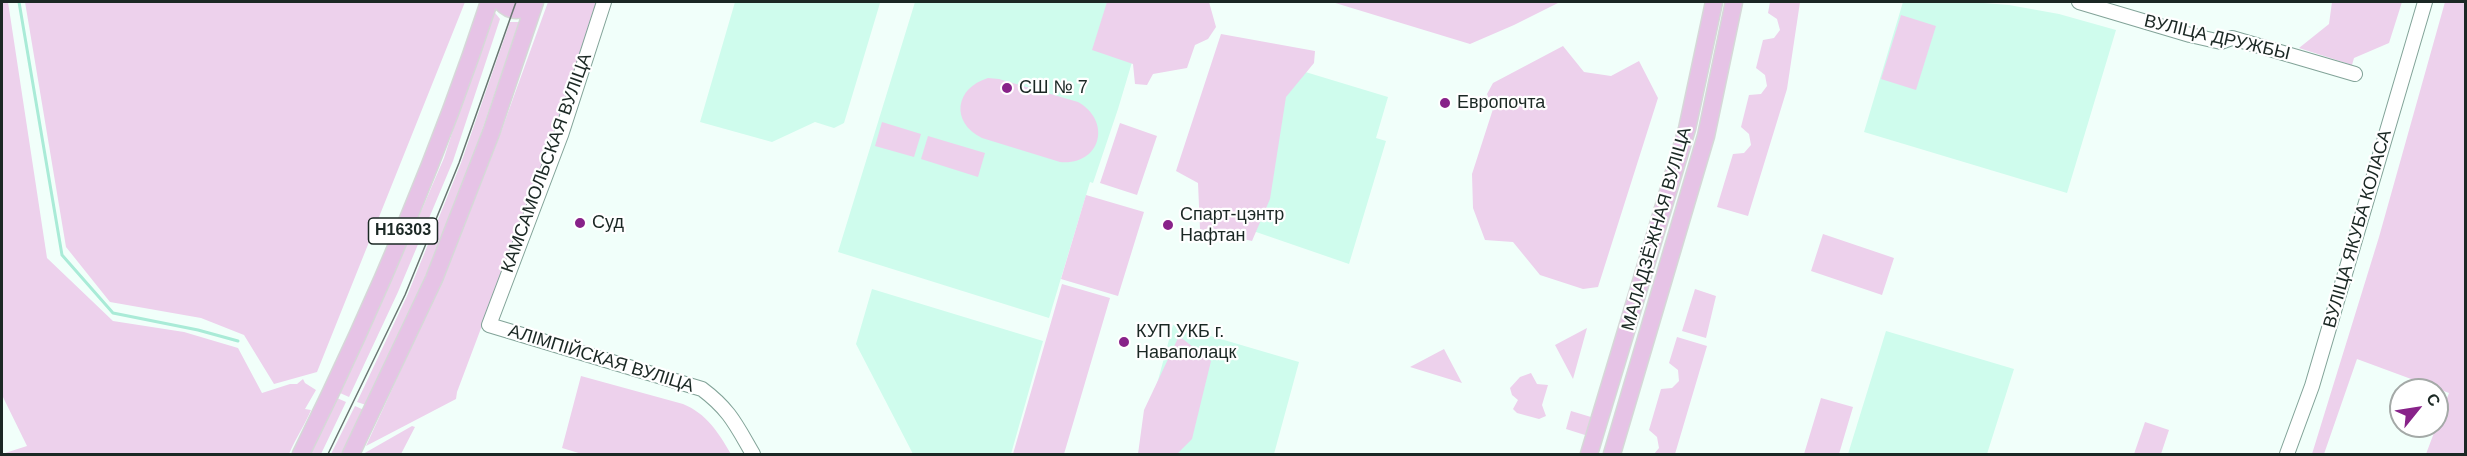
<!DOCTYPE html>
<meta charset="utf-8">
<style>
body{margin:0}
#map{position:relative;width:2467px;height:456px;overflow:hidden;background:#f1fffa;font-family:Helvetica,sans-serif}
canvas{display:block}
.frame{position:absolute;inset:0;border:3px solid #1b2824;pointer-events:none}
.north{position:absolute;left:2389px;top:378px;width:60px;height:60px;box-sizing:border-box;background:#fff;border:2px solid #a4a9a7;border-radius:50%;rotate:60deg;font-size:16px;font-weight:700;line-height:24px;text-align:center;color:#1b2824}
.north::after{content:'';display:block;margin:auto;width:21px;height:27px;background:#882289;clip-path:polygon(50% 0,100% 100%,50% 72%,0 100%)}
</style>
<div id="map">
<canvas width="2467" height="456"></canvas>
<div class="frame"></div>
<div class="north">С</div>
</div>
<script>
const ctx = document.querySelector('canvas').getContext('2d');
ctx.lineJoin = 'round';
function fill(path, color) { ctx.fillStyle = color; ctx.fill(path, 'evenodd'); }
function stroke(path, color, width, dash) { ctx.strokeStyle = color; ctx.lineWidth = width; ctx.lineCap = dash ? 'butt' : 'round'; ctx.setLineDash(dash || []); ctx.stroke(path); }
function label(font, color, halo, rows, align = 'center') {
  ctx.font = font + ' Helvetica,sans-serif'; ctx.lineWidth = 4.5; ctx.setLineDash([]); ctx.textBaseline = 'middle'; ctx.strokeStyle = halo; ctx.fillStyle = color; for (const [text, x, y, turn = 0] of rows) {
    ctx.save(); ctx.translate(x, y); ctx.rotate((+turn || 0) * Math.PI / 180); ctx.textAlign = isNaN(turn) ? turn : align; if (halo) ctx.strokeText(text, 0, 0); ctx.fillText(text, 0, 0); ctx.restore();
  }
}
fill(new Path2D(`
 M735 2 880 3 844 123 834 128 815 122 772 142 700 122Z
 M915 2H1150L1118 109 1093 183 1090 182 1049 318 838 252Z
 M1903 2H1971L2009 5 2059 14 2116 30 2067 193 1864 132Z
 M1246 54 1388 97 1376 138 1386 141 1349 264 1201 213Z
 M872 289 1043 341 1011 454H913L856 344Z
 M1173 325 1299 362 1274 454H1138Z
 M1886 331 2014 369 1987 454H1848Z`), '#cffced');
fill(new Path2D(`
 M2 2H8L47 258 113 321 184 332 238 348 262 393 290 384H297L303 379 305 383 316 390 305 409 311 410C305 425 295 439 289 454H2L27 446 2 395Z
 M25 2H465L317 372 274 384 244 335 201 318 110 302 66 247Z
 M548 2H596L553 137 457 392 456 399 366 446 448 267 498 140Z
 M1107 2H1209L1216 27 1208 39 1195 45 1187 68 1153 74 1147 85 1135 84 1133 64 1092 50Z
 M1332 2H1560L1514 25 1470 44Z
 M1770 2H1800L1787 89 1748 216 1717 207 1733 154 1744 153 1751 145 1749 134 1741 127 1749 95 1761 94 1767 86 1765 75 1756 68 1763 40 1774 38 1780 30 1777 19 1768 13Z
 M2332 2H2402L2389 43 2354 58 2352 65 2299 48 2329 24Z
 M2445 2H2466L2465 454H2426L2449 393 2357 359 2324 454H2312L2379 237Z
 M492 9 500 19 453 161 398 292 349 397 340 393 388 288 444 158Z
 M1901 15 1936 26 1916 90 1881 79Z
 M510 22H519L470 166 416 300 366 405 357 402 407 296 461 163Z
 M1221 34 1315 51 1314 63 1286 97 1270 199 1252 241 1200 229 1198 183 1176 171Z
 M1563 46 1584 72 1611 76 1639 61 1658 98 1598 287 1583 289 1540 275 1513 242 1485 240 1473 208 1472 174 1493 109 1487 94 1493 83Z
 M988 78 999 79 1078 102C1113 122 1100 166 1060 162L982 138C950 122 955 88 988 78Z
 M882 122 921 134 914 157 875 146Z
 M1120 123 1157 136 1137 195 1100 183Z
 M928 136 985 153 978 177 921 159Z
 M1086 195 1144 212 1118 296 1061 279Z
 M1823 234 1894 258 1882 295 1811 271Z
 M1062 284 1110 298 1064 454H1013Z
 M1695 289 1716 296 1706 338 1682 331Z
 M1587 328 1573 379 1555 345Z
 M1179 336 1211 361 1192 439 1177 454H1138L1144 410Z
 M1677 337 1707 346 1675 454H1654L1659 448 1657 437 1649 430 1661 389 1672 388 1679 381 1678 370 1669 363Z
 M1444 349 1462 383 1410 367Z
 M1531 373 1537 384 1548 385 1542 405 1546 416 1539 419 1517 413 1513 409 1518 400 1512 395 1510 388 1520 377Z
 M581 376 683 404C707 414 718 432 731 454H582L562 448Z
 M337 398 346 402 321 454H310Z
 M1821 398 1853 407 1839 454H1804Z
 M355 406 364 410 343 454H331Z
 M1571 411 1591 417 1594 423 1592 431 1585 435 1566 429Z
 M2145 422 2169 430 2161 454H2134Z
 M412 426 415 427 401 454H363Z`), '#edd1ec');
stroke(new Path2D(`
 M19 2 62 255 113 313 198 330 238 341`), '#a9ebd7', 3);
const minor = new Path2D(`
 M604 2 561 135 489 325 702 389C730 410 736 425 753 454
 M2079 2 2190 35 2221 42 2232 38 2355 74
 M2287 454 2312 386 2425 2`);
const major = new Path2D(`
 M501 2C512 14 523 11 535 2
 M301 454C373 308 438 157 489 2
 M351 454 434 279 491 133 535 2
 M1589 454 1687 129 1714 2
 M1612 454 1706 136 1734 2`);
stroke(minor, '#82a398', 16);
stroke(major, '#d6d8d8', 19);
stroke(minor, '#fff', 14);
stroke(major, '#e6c3e6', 16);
stroke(new Path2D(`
 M328 454 405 295 459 163 516 2`), '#697672', 1.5);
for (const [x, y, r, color] of [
 [1007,88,6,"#882289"],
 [1445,103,6,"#882289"],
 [580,223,6,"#882289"],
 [1168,225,6,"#882289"],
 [1124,342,6,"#882289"]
]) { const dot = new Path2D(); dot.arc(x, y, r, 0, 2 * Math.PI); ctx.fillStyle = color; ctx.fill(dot); stroke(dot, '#fff', 2); }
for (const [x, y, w] of [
 [403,231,69]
]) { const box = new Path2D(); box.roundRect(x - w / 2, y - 13, w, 26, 4.5); ctx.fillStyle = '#fff'; ctx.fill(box); stroke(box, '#1b2824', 1.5); }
label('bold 16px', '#1b2824', null, [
 ["Н16303",403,231]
]);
label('18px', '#1b2824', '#fff', [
 ["ВУЛІЦА ДРУЖБЫ",2217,38,13],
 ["КАМСАМОЛЬСКАЯ ВУЛІЦА",547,163,-70],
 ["МАЛАДЗЁЖНАЯ ВУЛІЦА",1657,229,-74],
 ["ВУЛІЦА ЯКУБА КОЛАСА",2358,229,-74],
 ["АЛІМПІЙСКАЯ ВУЛІЦА",601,359,17]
]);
label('18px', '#1b2824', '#fff', [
 ["СШ № 7",1019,88],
 ["Европочта",1457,103],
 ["Спарт-цэнтр",1180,215],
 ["Нафтан",1180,236],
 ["Суд",592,223],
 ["КУП УКБ г.",1136,332],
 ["Наваполацк",1136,353]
], 'left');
</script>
